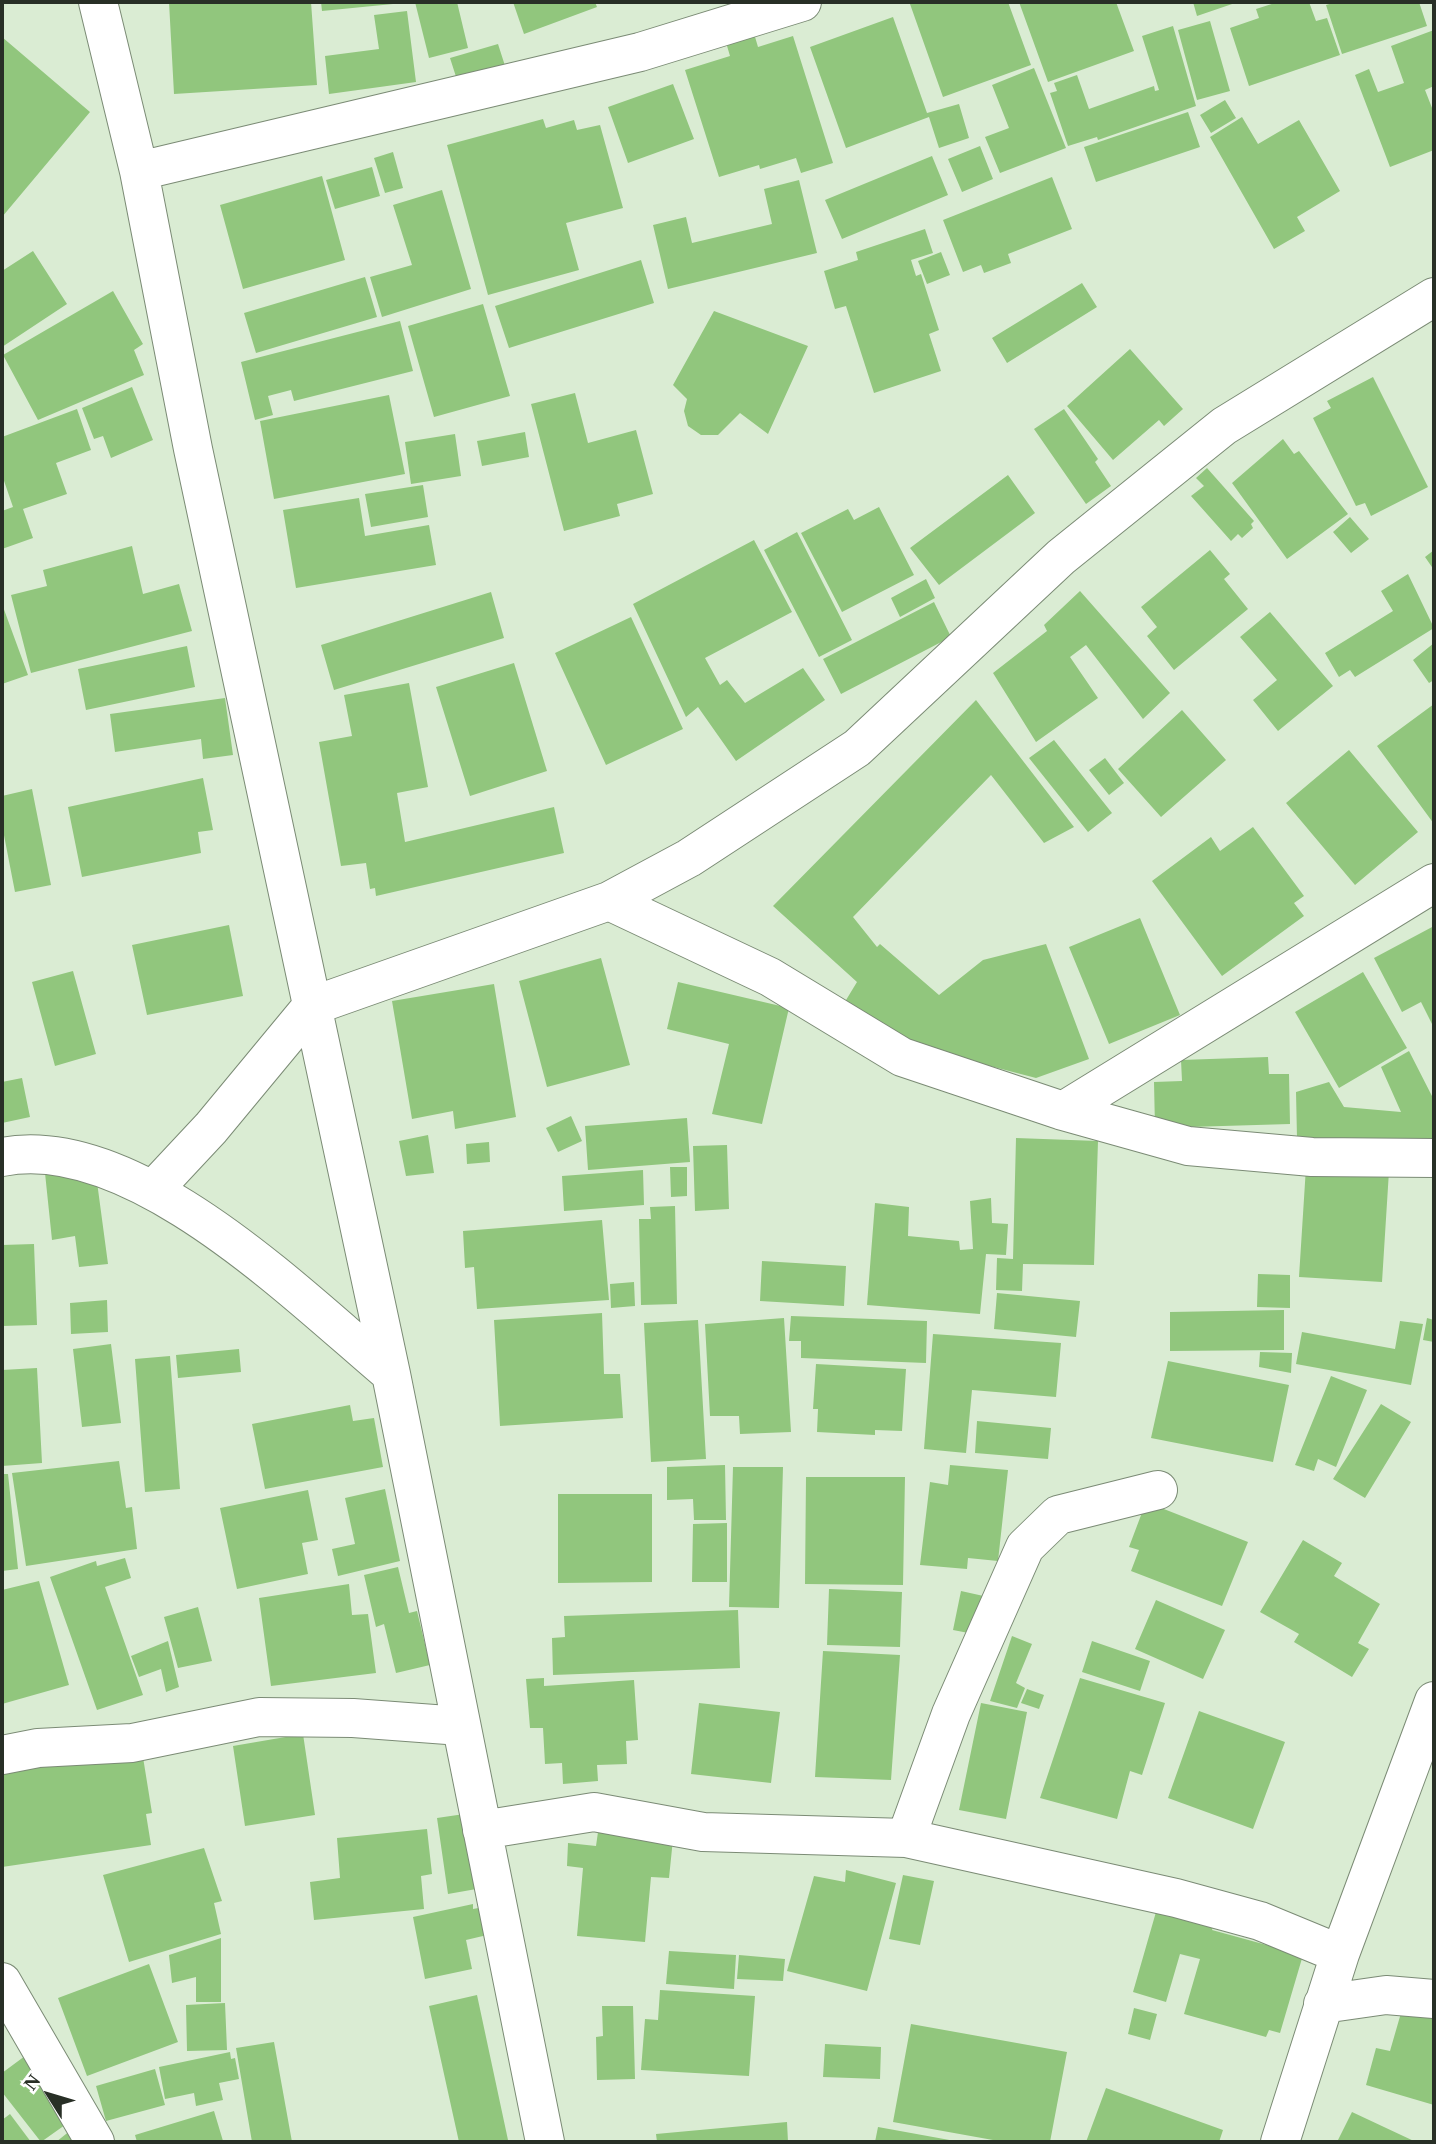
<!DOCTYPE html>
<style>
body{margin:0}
#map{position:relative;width:1436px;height:2144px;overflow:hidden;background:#daecd3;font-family:Georgia,serif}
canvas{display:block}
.frame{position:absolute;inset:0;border:4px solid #282f26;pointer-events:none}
.north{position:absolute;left:14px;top:2060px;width:70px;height:70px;-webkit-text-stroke:5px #fff;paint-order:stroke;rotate:307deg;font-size:19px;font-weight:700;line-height:28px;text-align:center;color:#282f26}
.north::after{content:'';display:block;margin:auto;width:24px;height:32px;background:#282f26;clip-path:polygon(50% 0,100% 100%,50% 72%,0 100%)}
</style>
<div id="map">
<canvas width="1436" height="2144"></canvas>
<div class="frame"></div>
<div class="north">N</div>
</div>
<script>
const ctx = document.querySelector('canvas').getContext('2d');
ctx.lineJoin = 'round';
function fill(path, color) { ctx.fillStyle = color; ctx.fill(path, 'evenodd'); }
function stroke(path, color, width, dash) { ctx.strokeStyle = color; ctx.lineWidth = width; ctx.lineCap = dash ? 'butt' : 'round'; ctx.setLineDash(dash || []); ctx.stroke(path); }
fill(new Path2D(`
 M169 2H311L317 85 174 94Z
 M321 2H393V4L322 11Z
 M415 2H457L468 48 429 58Z
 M513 2H595L597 7 524 34Z
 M917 2H1008L1031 65 943 97 910 4Z
 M1019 2H1116L1134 51 1048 82Z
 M1193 2H1238L1197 16Z
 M1278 2H1309L1316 21 1327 18 1340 55 1249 86 1230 28 1259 18 1256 9Z
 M1336 2H1419L1427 26 1342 54 1326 5Z
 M407 11 416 82 329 94 325 56 379 49 374 15Z
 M893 17 927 113 959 104 969 138 939 148 929 117 846 148 810 47Z
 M1210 21 1230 91 1197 100 1178 30Z
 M1173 26 1196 106 1098 140 1097 137 1068 146 1050 93 1057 91 1054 83 1077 75 1089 109 1154 86 1155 91 1159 90 1142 36Z
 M753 30 758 47 793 36 833 163 801 173 796 158 760 169 759 165 719 177 685 70 730 56 725 39Z
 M1434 30V86L1425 90 1434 113V150L1390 167 1355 75 1369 69 1378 92 1404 83 1391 46Z
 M2 37 90 112 2 217Z
 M498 44 507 72 459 86 450 58Z
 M1034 68 1066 148 1000 173 985 137 1009 128 992 85Z
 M673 84 694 139 628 163 608 107Z
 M1225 100 1236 118 1211 133 1200 115Z
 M1188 112 1200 147 1096 182 1084 147Z
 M1242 117 1258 144 1299 120 1340 191 1297 217 1305 231 1274 249 1210 137Z
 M543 119 546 128 574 120 577 130 600 125 623 208 566 223 579 270 488 295 447 145Z
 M980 146 993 179 962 192 948 159Z
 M393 152 403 188 385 193 374 158Z
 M932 156 948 195 842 239 825 200Z
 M372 167 380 196 335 209 326 180Z
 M322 176 345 260 243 289 220 205Z
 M1052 177 1072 229 1008 254 1011 263 984 273 981 265 963 272 943 220Z
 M799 180 817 253 668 289 653 225 686 217 692 243 772 224 764 189Z
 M442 190 471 289 382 317 370 277 412 265 393 205Z
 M925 229 933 253 911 260 916 276 921 274 939 330 929 334 941 371 874 393 846 306 835 309 824 271 858 260 856 252Z
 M33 251 67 304 2 347V271Z
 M941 252 950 275 927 284 918 261Z
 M641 260 654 303 509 348 495 306Z
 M365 277 377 317 256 353 244 313Z
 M1082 283 1097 307 1007 363 992 338Z
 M113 291 143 344 134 350 144 375 38 420 3 355Z
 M483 304 510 396 434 417 408 326Z
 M714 311 808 346 768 434 740 413 718 435H701L688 426 684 411 687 399 673 385Z
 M400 321 413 371 294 401 291 390 268 396 273 415 255 420 241 362Z
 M1130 349 1183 409 1164 426 1159 420 1113 460 1067 406Z
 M1373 377 1428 487 1371 516 1365 503 1356 506 1313 418 1331 408 1327 401Z
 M132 387 153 440 111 458 103 436 94 439 82 408Z
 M575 393 588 443 636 430 653 494 617 504 620 516 564 531 531 404Z
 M389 395 405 474 274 499 260 421Z
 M77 409 91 450 56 463 67 494 23 509 33 538 2 549V511L13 507 2 475V437Z
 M1064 409 1098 459 1095 462 1111 486 1086 504 1034 429Z
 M525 432 529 457 482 466 477 441Z
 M455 434 461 476 411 484 405 442Z
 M1283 439 1294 454 1299 451 1348 514 1287 559 1232 483Z
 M1207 468 1254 521 1251 524 1253 528 1242 538 1238 534 1231 541 1191 496 1204 486 1196 478Z
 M1008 475 1035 513 939 585 910 548Z
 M423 485 428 517 371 527 365 494Z
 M359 498 365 536 429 525 436 565 296 588 283 510Z
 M879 507 914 575 842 612 801 533 848 509 854 520Z
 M1350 517 1369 539 1351 553 1333 532Z
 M797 532 852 640 819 657 764 550Z
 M754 540 792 612 705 658 720 685 727 680 745 703 803 668 825 700 736 761 698 707 686 717 633 604Z
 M132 546 143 594 179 584 192 631 31 673 11 595 47 586 43 570Z
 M1210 550 1230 574 1224 579 1248 609 1174 670 1147 636 1157 627 1141 607Z
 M1434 550V570L1425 557Z
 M1408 574 1434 628 1355 677 1350 670 1339 677 1325 653 1393 611 1381 591Z
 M926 579 935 598 900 617 891 598Z
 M1080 591 1170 693 1143 719 1086 645 1070 657 1098 698 1036 742 993 673 1047 631 1044 625Z
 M491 592 504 638 334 690 321 645Z
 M934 602 951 637 841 694 823 659Z
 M2 604 28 675 2 684Z
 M1270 612 1333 686 1278 731 1253 700 1277 680 1240 637Z
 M631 617 683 729 606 765 555 653Z
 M1434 643V680L1429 683 1413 660Z
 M187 646 195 687 86 710 78 669Z
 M514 663 547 771 470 796 436 687Z
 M409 683 428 787 397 793 405 842 554 807 564 853 376 896 375 888 370 889 366 863 341 866 319 742 352 736 344 695Z
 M225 698 233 755 203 759 201 739 115 752 110 714Z
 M976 700 1074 827 1044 843 991 775 853 917 877 947 880 944 939 995 983 960 1046 944 1089 1059 1036 1078 948 1055 877 1030 843 1005 857 982 773 906Z
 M1434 704V824L1377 746Z
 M1182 710 1226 760 1161 817 1118 769Z
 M1054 740 1112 813 1088 832 1029 758Z
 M1349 750 1418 832 1355 885 1286 803Z
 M1105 758 1124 783 1109 795 1089 770Z
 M203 778 213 830 198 832 201 853 82 877 68 807Z
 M32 789 51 885 15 892 2 825V796Z
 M1253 827 1304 896 1294 903 1304 916 1222 976 1152 881 1211 837 1220 851Z
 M1140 918 1180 1015 1109 1044 1069 947Z
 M229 925 243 996 147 1015 132 945Z
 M1434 926V1028L1421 1002 1402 1012 1374 958Z
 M601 958 630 1065 547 1087 519 981Z
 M73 971 96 1054 55 1066 32 982Z
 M1363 972 1407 1048 1339 1088 1295 1012Z
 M678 982 789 1008 762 1124 712 1114 729 1044 667 1029Z
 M494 984 516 1117 455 1129 453 1111 412 1119 392 1001Z
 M1409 1051 1434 1100V1150L1297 1138 1296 1092 1329 1082 1344 1107 1401 1112 1381 1067Z
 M1268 1057 1269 1074H1289L1290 1124 1155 1128 1154 1082 1182 1081 1181 1060Z
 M22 1078 30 1117 2 1123V1082Z
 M571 1116 582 1141 558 1152 546 1128Z
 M687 1118 690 1162 588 1170 585 1126Z
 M428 1135 434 1173 406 1176 399 1141Z
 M1016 1138 1098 1141 1094 1265 1023 1264 1022 1291 996 1290 997 1258 1013 1259Z
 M489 1142 490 1162 467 1164 466 1144Z
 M727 1145 729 1209 695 1211 693 1146Z
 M95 1167 108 1264 79 1267 75 1236 52 1240 45 1173Z
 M670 1167H687V1196L671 1197Z
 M1306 1167 1389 1171 1382 1282 1299 1277Z
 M643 1170 644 1205 564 1211 562 1176Z
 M991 1198 992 1223 1008 1224 1006 1255 986 1254 980 1314 867 1305 875 1203 909 1207 908 1236 959 1241 960 1250 973 1249 970 1201Z
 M675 1206 677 1304 641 1305 639 1219H651L650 1207Z
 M602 1220 609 1300 477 1309 474 1267 465 1268 463 1231Z
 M34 1244 37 1325 2 1326V1245Z
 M762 1261 846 1266 844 1306 760 1301Z
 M1258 1274 1290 1275V1308L1257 1307Z
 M634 1282 635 1306 611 1308 610 1284Z
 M997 1293 1080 1301 1076 1337 994 1329Z
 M107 1300 108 1332 71 1334 70 1303Z
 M1284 1310V1350L1170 1351V1312Z
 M602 1313 604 1374H620L623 1418 500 1426 494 1320Z
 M791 1316 927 1321 926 1363 801 1358V1341H789Z
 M784 1318 791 1432 740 1434 739 1416H710L705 1324Z
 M1427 1318 1434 1320V1342L1423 1340Z
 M698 1320 706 1459 651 1462 644 1323Z
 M1400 1321 1423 1324 1411 1385 1296 1364 1302 1332 1395 1349Z
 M933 1334 1061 1343 1056 1397 972 1390 966 1453 924 1449Z
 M111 1344 121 1423 82 1427 73 1349Z
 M239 1349 241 1372 178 1378 176 1355Z
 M1260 1352 1292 1353 1291 1373 1259 1367Z
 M170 1356 180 1489 145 1492 135 1359Z
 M1168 1361 1289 1385 1273 1462 1151 1438Z
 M816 1364 906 1369 902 1431 875 1430V1435L817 1432 818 1409H813Z
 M37 1368 42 1463 2 1466V1370Z
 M1331 1376 1367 1390 1336 1467 1318 1459 1314 1471 1295 1465Z
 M1381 1404 1411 1422 1365 1498 1333 1479Z
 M350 1405 353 1421 374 1418 383 1467 265 1489 252 1424Z
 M977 1421 1051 1428 1048 1459 975 1453Z
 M119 1461 126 1508 132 1507 137 1549 26 1566 12 1473Z
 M725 1465 726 1520H694L693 1499 667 1500V1467Z
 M950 1465 1008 1470 998 1561 968 1558 967 1569 920 1565 930 1482 948 1485Z
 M733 1467H783L779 1608 729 1607Z
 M2 1474H8L18 1569 2 1571Z
 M806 1477H905L903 1585 805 1584Z
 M385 1489 400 1561 338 1576 332 1549 355 1544 345 1498Z
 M308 1490 318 1540 302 1543 308 1574 237 1589 220 1508Z
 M558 1494H652V1582L558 1583Z
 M1146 1502 1248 1542 1222 1606 1131 1571 1139 1550 1129 1547Z
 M727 1523V1582H692L693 1524Z
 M1303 1540 1342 1563 1334 1576 1380 1604 1358 1643 1369 1649 1352 1677 1294 1642 1299 1634 1260 1612Z
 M125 1558 131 1578 105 1587 143 1695 97 1710 50 1577 96 1561 97 1566Z
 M398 1567 409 1613 417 1611 430 1665 396 1673 384 1624 376 1627 364 1575Z
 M39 1581 69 1685 2 1704V1590Z
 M349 1584 352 1615 368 1614 376 1673 271 1686 259 1598Z
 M829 1589 902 1592 900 1647 827 1645Z
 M961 1591 988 1597 979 1635 953 1630Z
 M1156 1600 1225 1630 1203 1679 1135 1649Z
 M198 1607 212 1661 178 1668 164 1617Z
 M738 1610 740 1668 553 1675 552 1638 565 1637 564 1616Z
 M1012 1636 1032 1644 1016 1683 1025 1688 1017 1708 990 1701Z
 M168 1641 179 1687 166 1692 161 1669 139 1677 131 1656Z
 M1092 1641 1150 1661 1140 1691 1082 1672Z
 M823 1651 900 1655 891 1780 815 1777Z
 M544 1678V1686L634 1680 638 1740 626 1741 627 1764 597 1765 598 1781 563 1784 562 1763 545 1764 543 1728H530L526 1679Z
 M1080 1678 1165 1703 1142 1775 1130 1771 1117 1819 1040 1798Z
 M1027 1689 1044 1695 1039 1709 1021 1703Z
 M699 1703 780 1712 771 1783 691 1774Z
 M981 1703 1027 1712 1006 1819 959 1810Z
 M1199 1711 1285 1742 1253 1829 1168 1798Z
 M303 1734 315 1815 245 1826 233 1746Z
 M142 1751 152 1813 146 1814 151 1845 2 1867V1773Z
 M471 1813 482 1888 448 1894 437 1818Z
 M427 1829 432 1874 421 1876 424 1909 314 1920 310 1882 340 1878 337 1838Z
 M598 1832 673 1839 669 1878 651 1877 645 1942 577 1936 583 1868 567 1866 568 1843 596 1846Z
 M204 1848 222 1901 214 1903 221 1934 129 1962 103 1875Z
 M846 1870 896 1883 867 1991 787 1971 814 1876 845 1882Z
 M903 1875 934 1881 920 1945 889 1939Z
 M473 1904V1909L495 1905 500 1932 466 1940 472 1969 425 1979 413 1917Z
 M1158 1905 1215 1921 1212 1930 1303 1955 1280 2033 1269 2030 1266 2037 1184 2014 1200 1959 1180 1954 1166 2002 1133 1992Z
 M221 1938V2002H196V1977L172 1983 169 1955Z
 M669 1951 736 1955 734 1989 666 1984Z
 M739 1955 785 1959 783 1981 737 1979Z
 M149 1964 178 2042 87 2076 58 1998Z
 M660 1990 755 1996 749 2076 641 2070 645 2019 658 2020Z
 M477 1995 508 2140 499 2142H459L429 2006Z
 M225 2003 227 2050 187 2051 186 2005Z
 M602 2006H633L635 2079 597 2080 596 2037 603 2036Z
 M1403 2006 1434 2015V2105L1366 2085 1376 2048 1390 2051Z
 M1134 2008 1157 2014 1150 2040 1128 2034Z
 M911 2024 1067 2052 1050 2142H1004L893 2122Z
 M274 2042 292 2142H252L236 2048Z
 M825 2044 881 2047 880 2079 823 2077Z
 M230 2052 231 2059 235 2058 239 2079 219 2083 223 2100 196 2106 194 2093 165 2099 159 2067Z
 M25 2056 72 2120 41 2142 2 2092V2073Z
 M155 2069 165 2105 106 2121 96 2086Z
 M1106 2088 1223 2130 1219 2142H1086Z
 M214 2111 223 2141 137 2142 135 2135Z
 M1352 2112 1416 2142H1337Z
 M10 2114 31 2142H2V2120Z
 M787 2122 788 2142H657L656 2134Z
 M76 2126 89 2142H56Z
 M878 2127 955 2141V2142H875Z`), '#91c67d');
const minor = new Path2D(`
 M98 2 139 171 193 449 391 1374 545 2142
 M139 171 640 52 802 2
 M609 901 770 977 902 1057 1063 1111 1188 1146 1312 1157 1434 1158
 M1063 1111 1434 883
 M2 1157C133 1131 297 1295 391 1374
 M154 1189 211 1128 312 1006 609 901 689 858 857 748 1061 557 1224 426 1434 297
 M2 1755 38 1748 132 1743 259 1717 353 1718 461 1726
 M482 1830 594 1812 703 1832 906 1838 1176 1898 1260 1921 1340 1954
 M906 1838 951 1714 1025 1547 1058 1515 1158 1490
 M2 1982 95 2142
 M1323 2004 1386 1995 1434 1999
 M1280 2142 1340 1954 1434 1701`);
stroke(minor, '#7b8b75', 40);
stroke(minor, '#fff', 38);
</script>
